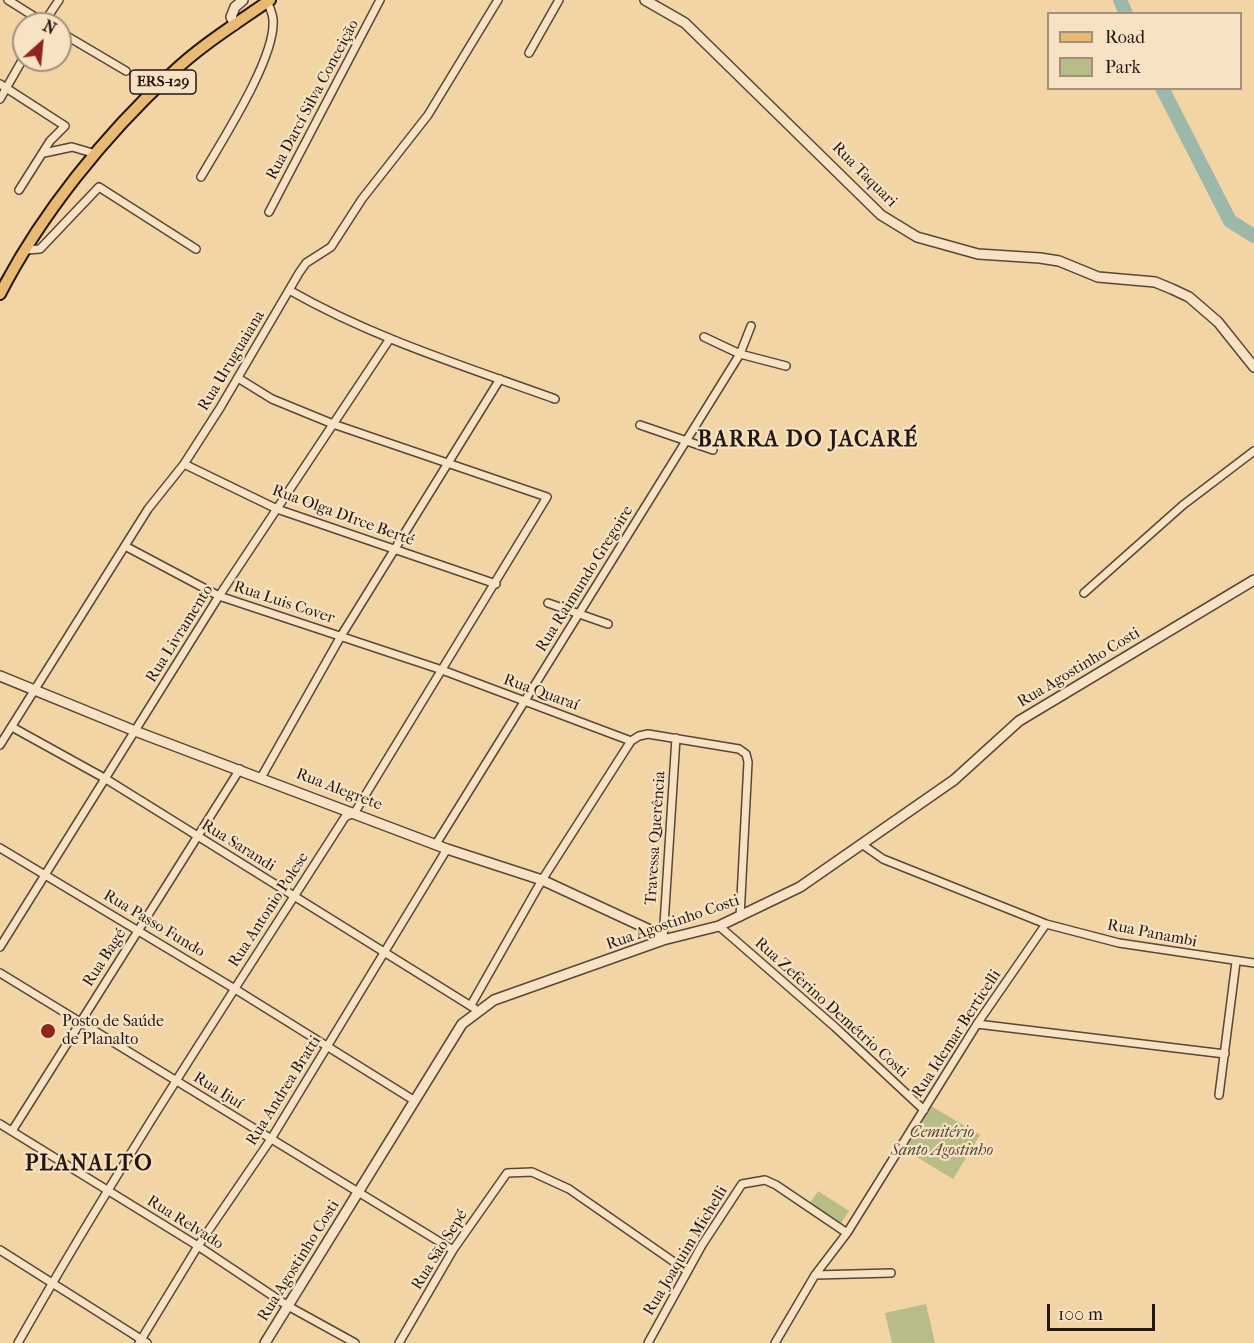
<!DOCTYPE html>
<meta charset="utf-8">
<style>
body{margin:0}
#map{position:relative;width:1254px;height:1343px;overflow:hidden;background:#f2d4a5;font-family:"IM FELL French Canon",serif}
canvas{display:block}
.legend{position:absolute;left:1047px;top:12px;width:195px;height:78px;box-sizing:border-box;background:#f7e3c4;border:2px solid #a3917d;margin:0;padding:8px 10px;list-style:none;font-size:18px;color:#251712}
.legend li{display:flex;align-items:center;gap:12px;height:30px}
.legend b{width:30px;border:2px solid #a3917d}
.north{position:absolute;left:12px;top:12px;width:60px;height:60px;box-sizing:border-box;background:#f7e3c4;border:2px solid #a3917d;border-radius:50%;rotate:27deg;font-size:16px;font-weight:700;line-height:24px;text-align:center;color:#251712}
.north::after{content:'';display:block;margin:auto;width:21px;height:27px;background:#8f2418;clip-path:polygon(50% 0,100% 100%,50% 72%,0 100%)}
.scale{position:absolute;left:1047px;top:1304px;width:108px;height:27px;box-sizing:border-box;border:3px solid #251712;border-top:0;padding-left:8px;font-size:18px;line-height:21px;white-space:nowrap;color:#251712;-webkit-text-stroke:4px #f7e3c4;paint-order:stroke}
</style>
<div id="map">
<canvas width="1254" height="1343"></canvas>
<ul class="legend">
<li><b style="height:8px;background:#e9ba72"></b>Road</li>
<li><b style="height:16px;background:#b8bd88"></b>Park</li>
</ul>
<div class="north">N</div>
<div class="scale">100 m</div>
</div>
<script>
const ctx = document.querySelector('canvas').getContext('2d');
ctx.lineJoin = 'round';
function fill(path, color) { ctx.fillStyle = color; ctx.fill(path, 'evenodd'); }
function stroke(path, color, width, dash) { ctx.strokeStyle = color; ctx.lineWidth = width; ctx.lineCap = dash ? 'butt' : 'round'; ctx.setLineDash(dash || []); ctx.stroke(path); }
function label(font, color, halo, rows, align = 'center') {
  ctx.font = font + ' "IM FELL French Canon",serif'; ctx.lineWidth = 4.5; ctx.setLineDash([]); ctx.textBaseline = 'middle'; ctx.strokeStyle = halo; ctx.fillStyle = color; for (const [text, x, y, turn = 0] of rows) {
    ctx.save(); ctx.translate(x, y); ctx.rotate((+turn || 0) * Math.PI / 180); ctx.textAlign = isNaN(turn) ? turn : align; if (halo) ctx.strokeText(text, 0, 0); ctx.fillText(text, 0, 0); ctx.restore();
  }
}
fill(new Path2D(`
 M931 1106 980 1135 953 1179 905 1150Z
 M818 1191 849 1211 841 1223 810 1203Z
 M926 1304 935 1343H892L885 1313Z`), '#b8bd88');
stroke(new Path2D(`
 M1120 0 1126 14
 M1162 88 1230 221 1254 236`), '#9bb8a8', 14);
const minor = new Path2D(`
 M8 0 46 24
 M43 24 59 0
 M60 32 126 71
 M529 53 559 0
 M0 84 65 126 50 141 19 190
 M0 99 24 57
 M44 153 72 147 96 154
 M201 177C221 142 276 58 273 20 273 14 269 7 268 2
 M269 212 380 0
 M26 250 40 249 99 187 196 249
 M289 290C373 338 464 366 555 399
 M704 337 740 354 786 366
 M640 425 713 450
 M184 464 277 509 496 584
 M125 546 219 596 442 670 631 741
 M1084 593 1183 505 1254 451
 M548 603 608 624
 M12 727 106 779 474 1008
 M0 745 148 509 184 464 220 408 299 273 306 263 331 247 362 199 428 115 498 0
 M262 776 341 636 500 379
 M436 844 740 354 751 326
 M863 845 883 859 1046 924 1119 943 1254 963
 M0 848 235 989 415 1101
 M719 926 835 1027 924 1110
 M663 940 676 738
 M0 947 219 596 389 340
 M0 973 453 1250
 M471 1005 542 880 631 741 639 736 648 734 739 749 746 754 748 762 740 917
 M977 1024 1225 1054
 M1219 1095 1236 962
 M0 1124 198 1246 288 1306 355 1343
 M12 1131 240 769
 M0 1250 147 1343
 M815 1275 891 1273
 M18 1343C119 1164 234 991 345 817L355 812 547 497 333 424 272 399 238 378
 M139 1343 198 1246 271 1139 447 849
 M399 1343 453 1250 507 1173 532 1172 569 1189 687 1271
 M648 1343 702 1245 742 1184 765 1180 776 1185 847 1233
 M775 1343 815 1275 847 1233 977 1024 1046 924`);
const tertiary = new Path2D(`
 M645 0 685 23 881 215 917 237 978 254 1040 258 1059 261 1098 277 1155 282 1172 289 1189 297 1218 322 1254 367
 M235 25 231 17 235 7 243 0
 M0 676 135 731 447 849 542 880 650 930 663 940
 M265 1343 462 1024 494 1000 663 940 719 926 800 887 954 780 1019 721 1254 580`);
const primary = new Path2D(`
 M0 294C41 214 105 135 171 74 200 46 237 23 270 0`);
stroke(minor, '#584637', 10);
stroke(tertiary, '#584637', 12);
stroke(primary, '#251712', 14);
stroke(minor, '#f7e3c4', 7);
stroke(tertiary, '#f7e3c4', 9);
stroke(primary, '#e9ba72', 10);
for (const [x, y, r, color] of [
 [48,1031,8,"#8f2418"]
]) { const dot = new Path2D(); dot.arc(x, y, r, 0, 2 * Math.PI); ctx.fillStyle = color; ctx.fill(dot); stroke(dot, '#f7e3c4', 2); }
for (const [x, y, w] of [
 [163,82,66]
]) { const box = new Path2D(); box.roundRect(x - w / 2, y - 12, w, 24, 4.5); ctx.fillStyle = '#f7e3c4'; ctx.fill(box); stroke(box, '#251712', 1.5); }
label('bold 15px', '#251712', null, [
 ["ERS-129",163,82]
]);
label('16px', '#251712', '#f7e3c4', [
 ["Rua Darcí Silva Conceição",313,100,-62],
 ["Rua Taquari",864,175,45],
 ["Rua Uruguaiana",232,361,-59],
 ["Rua Olga DIrce Berté",343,516,20],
 ["Rua Raimundo Gregoire",585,579,-58],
 ["Rua Luis Cover",284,603,18],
 ["Rua Livramento",180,634,-58],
 ["Rua Agostinho Costi",1079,668,-31],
 ["Rua Quaraí",541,693,20],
 ["Rua Alegrete",339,790,21],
 ["Travessa Querência",656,838,-86],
 ["Rua Sarandi",238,846,32],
 ["Rua Antonio Polese",269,910,-57],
 ["Rua Agostinho Costi",673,923,-19],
 ["Rua Passo Fundo",154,924,31],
 ["Rua Panambi",1152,934,11],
 ["Rua Bagé",105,958,-57],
 ["Rua Zeferino Demétrio Costi",831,1008,42],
 ["Rua Idemar Berticelli",957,1034,-57],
 ["Rua Ijuí",218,1091,32],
 ["Rua Andrea Bratti",284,1091,-58],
 ["Rua Relvado",185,1223,32],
 ["Rua São Sepé",440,1250,-58],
 ["Rua Joaquim Michelli",686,1251,-59],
 ["Rua Agostinho Costi",299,1261,-58]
]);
label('16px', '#251712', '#f7e3c4', [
 ["Posto de Saúde",62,1022],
 ["de Planalto",62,1040]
], 'left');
label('italic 16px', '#514935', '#f7e3c4', [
 ["Cemitério",942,1133],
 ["Santo Agostinho",942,1151]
]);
ctx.letterSpacing = '1.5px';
label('bold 22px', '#251712', '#f7e3c4', [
 ["BARRA DO JACARÉ",808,441],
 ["PLANALTO",89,1165]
]);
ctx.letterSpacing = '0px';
</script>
